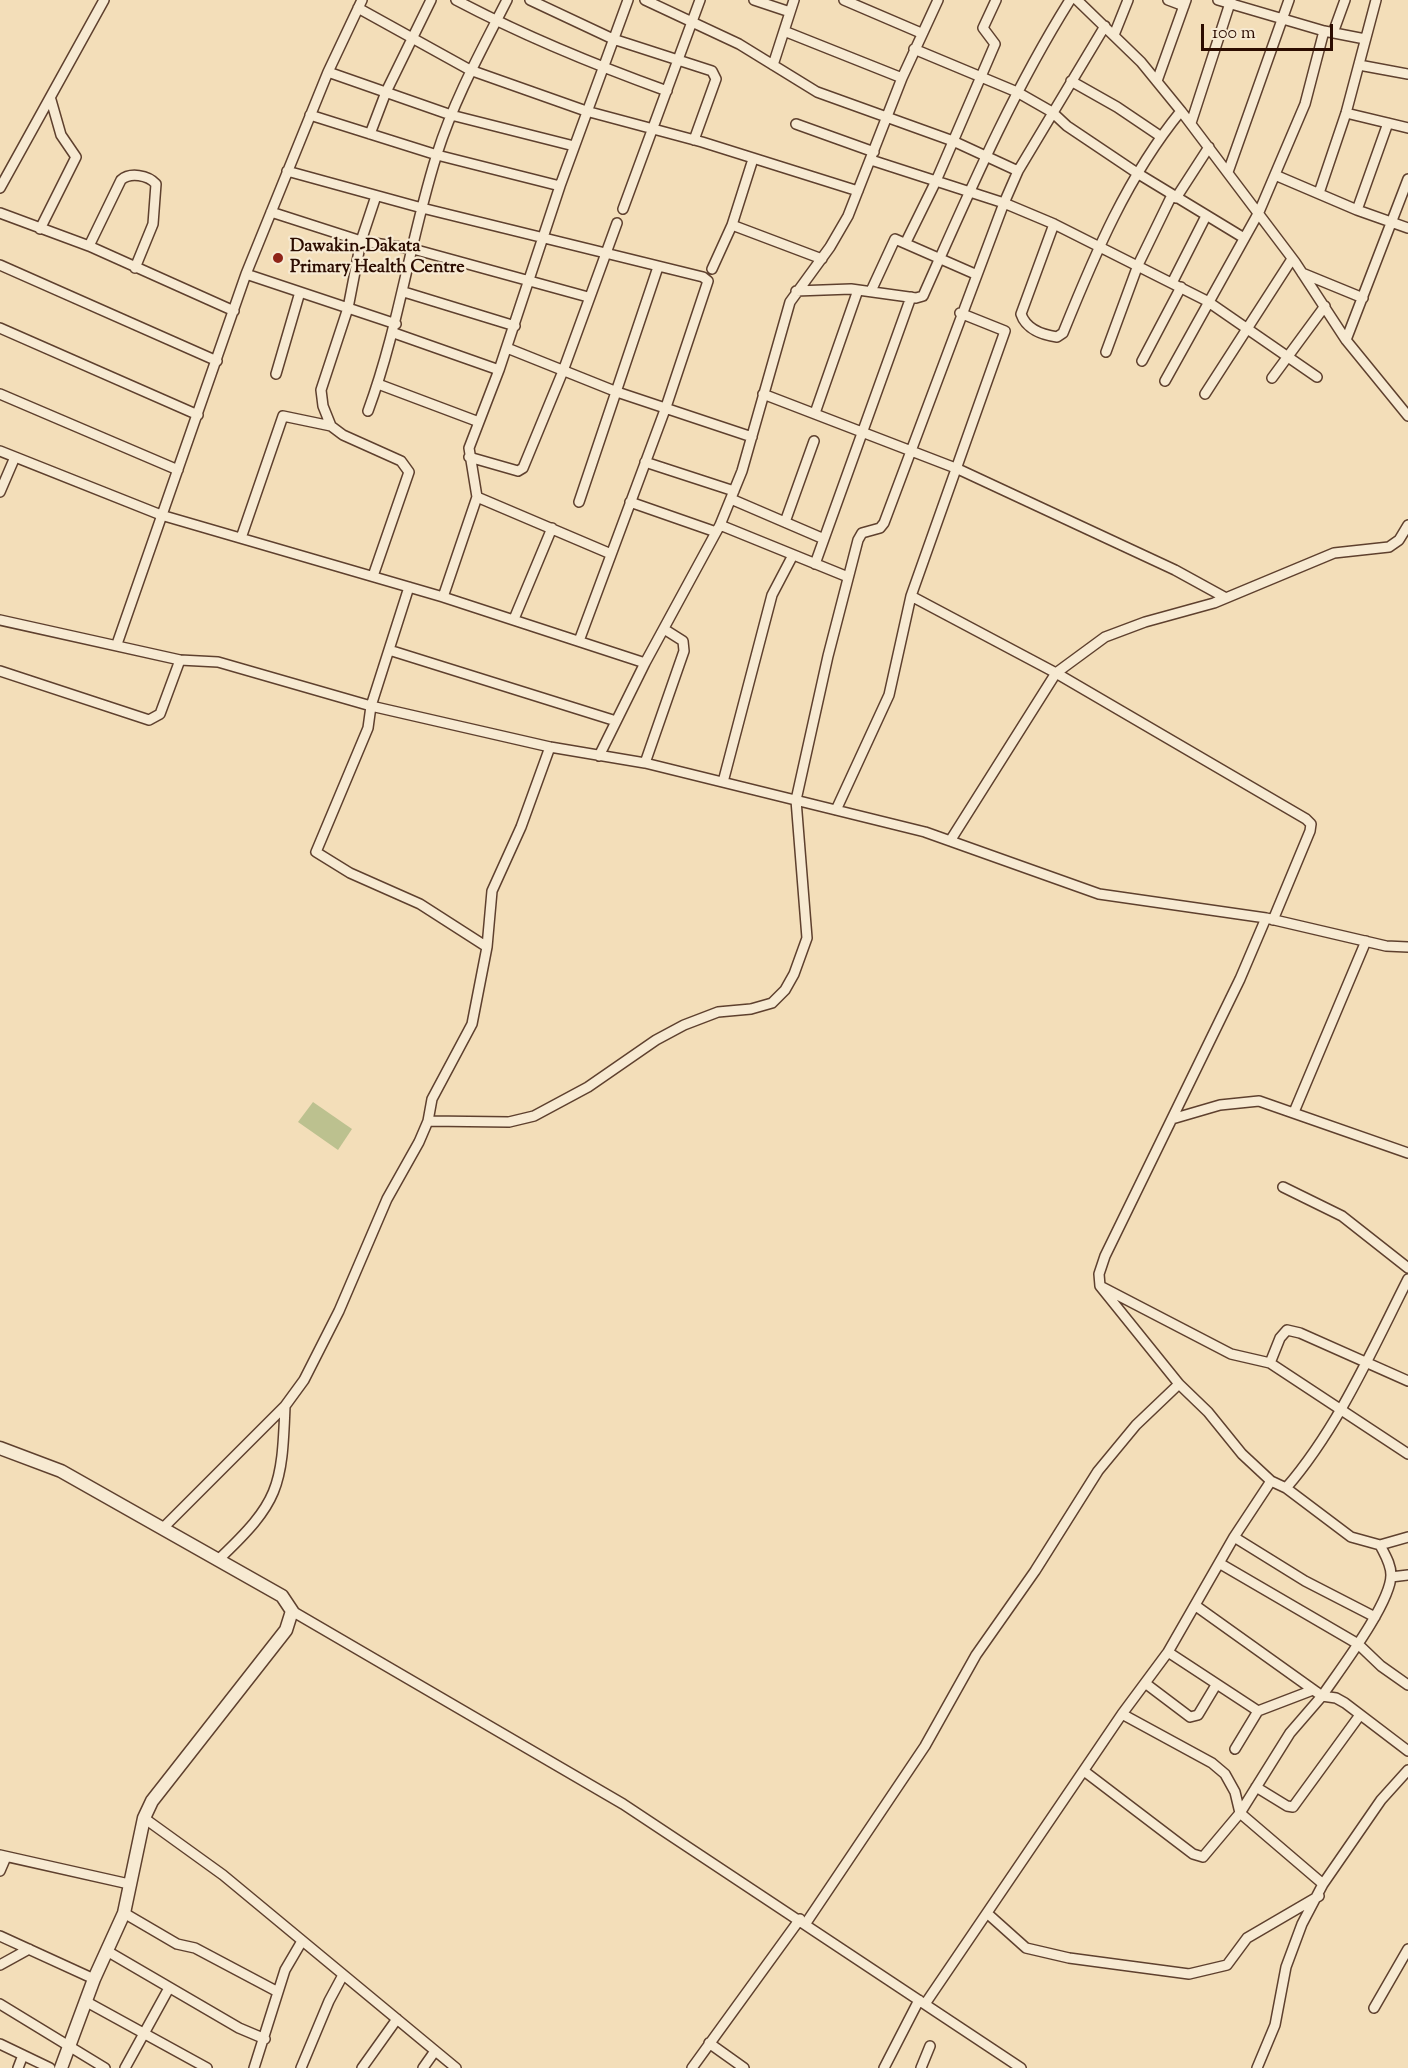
<!DOCTYPE html>
<style>
body{margin:0}
#map{position:relative;width:1408px;height:2068px;overflow:hidden;background:#f3deb9;font-family:"Sorts Mill Goudy",serif}
canvas{display:block}
.scale{position:absolute;left:1201px;top:24px;width:132px;height:27px;box-sizing:border-box;border:3px solid #2c0c00;border-top:0;padding-left:8px;font-size:18px;line-height:21px;white-space:nowrap;color:#2c0c00;-webkit-text-stroke:4px #f7ead2;paint-order:stroke}
</style>
<div id="map">
<canvas width="1408" height="2068"></canvas>
<div class="scale">100 m</div>
</div>
<script>
const ctx = document.querySelector('canvas').getContext('2d');
ctx.lineJoin = 'round';
function fill(path, color) { ctx.fillStyle = color; ctx.fill(path, 'evenodd'); }
function stroke(path, color, width, dash) { ctx.strokeStyle = color; ctx.lineWidth = width; ctx.lineCap = dash ? 'butt' : 'round'; ctx.setLineDash(dash || []); ctx.stroke(path); }
function label(font, color, halo, rows, align = 'center') {
  ctx.font = font + ' "Sorts Mill Goudy",serif'; ctx.lineWidth = 4.5; ctx.setLineDash([]); ctx.textBaseline = 'middle'; ctx.strokeStyle = halo; ctx.fillStyle = color; for (const [text, x, y, turn = 0] of rows) {
    ctx.save(); ctx.translate(x, y); ctx.rotate((+turn || 0) * Math.PI / 180); ctx.textAlign = isNaN(turn) ? turn : align; if (halo) ctx.strokeText(text, 0, 0); ctx.fillText(text, 0, 0); ctx.restore();
  }
}
fill(new Path2D(`
 M313 1102 352 1129 338 1150 298 1122Z`), '#bcc18f');
const minor = new Path2D(`
 M456 0C524 36 595 65 667 91
 M530 0 613 39 712 71 716 79 694 140
 M645 0 739 44 817 92 953 141 1018 171
 M754 0 790 12
 M844 0 921 33
 M1077 0 1141 62 1181 111 1295 262 1346 340 1408 416
 M1168 0 1184 6
 M1218 0 1324 31 1365 39
 M358 8 470 70 586 111 702 142 858 191
 M784 31 902 78
 M1333 33 1345 0
 M1114 35 1128 0
 M914 49 1017 92 1052 112 1067 126 1137 173 1244 238
 M773 65 794 0
 M1359 65 1408 74
 M328 72 451 115 574 146
 M1071 81 1117 107 1160 136
 M1157 81 1186 0
 M1346 113 1408 128
 M310 115 437 155 560 186
 M1191 123 1231 0
 M796 124 874 152
 M370 134 386 92 431 0
 M871 160 1004 203 1054 224 1207 301 1317 377
 M287 171 422 208 703 277 708 281 666 407 579 641
 M1228 172 1289 0
 M1275 175 1357 210 1408 228
 M0 188 104 0
 M1319 193 1346 113 1376 0
 M1176 198 1209 147
 M623 209 700 0
 M1357 210 1388 123
 M271 212 361 241 413 249 588 297
 M0 213 89 246 234 311
 M1054 224 1021 314C1026 329 1043 335 1057 337L1063 333C1095 254 1127 177 1181 111
 M732 225 822 259
 M40 229 76 157 61 135 51 100
 M906 242 936 181 995 44 983 28 996 0
 M89 246 121 180C130 172 148 175 156 184L153 224 135 268
 M0 265 217 361
 M712 269 732 225 753 159
 M1302 273 1363 298
 M246 274 396 324
 M1172 283 1206 216
 M796 291 851 289 916 298 923 296C968 195 1011 94 1070 0
 M871 291 895 239 975 274
 M404 292 515 326
 M0 328 198 415
 M394 333 499 370
 M1346 340 1408 179
 M507 348 617 392 752 437
 M1106 352 1138 265 1172 195
 M1142 361 1181 287
 M276 374 300 292
 M1272 378 1325 306
 M1165 381 1259 212 1305 104 1324 31
 M378 384 479 422
 M0 394 178 470
 M763 394 958 469 1175 570 1226 598
 M1205 394 1292 259
 M368 411C399 327 410 239 437 154 454 100 481 51 507 0
 M815 413 858 290
 M0 451 161 515 443 597 645 663
 M469 457 518 471 523 468 563 371 617 223
 M645 462 734 491
 M0 492 15 457
 M477 497 611 554
 M731 499 824 539
 M579 502 658 267
 M630 502 716 532
 M785 522 814 441
 M720 525 848 577
 M241 538 283 416 331 426
 M815 564 911 297
 M373 576 409 472 401 461 343 435 331 426 323 406 321 390 348 308 361 241 376 196
 M409 587 371 706 368 728 316 852 350 873 420 904 487 947
 M911 596 1056 673 1306 819 1311 824 1310 831 1273 920
 M443 597 477 497 469 448 499 370 560 186 628 0
 M514 619 552 528
 M0 620 180 660 218 662 371 706 550 747 645 763 925 832 1099 894 1266 918 1386 946 1408 947
 M117 644 246 274 328 72 362 0
 M389 650 616 721
 M0 671 149 720 160 714 180 660
 M599 756 645 663 720 525 742 471 790 302 830 247 848 216 902 78 938 0
 M645 763 684 651 683 641 664 629
 M723 782 772 595 793 555
 M836 810 889 695 911 596 1005 331 960 313
 M950 841 1056 673 1105 637 1145 622 1214 603 1334 553 1389 547 1399 540 1408 525
 M1266 918 1240 979 1105 1256 1099 1274 1100 1286 1179 1384 1208 1412 1242 1454 1271 1481 1286 1488 1351 1537 1380 1545 1408 1537
 M1294 1112 1366 941
 M1172 1119 1220 1105 1259 1101 1408 1153
 M428 1121 509 1122 534 1116 588 1087 656 1040 684 1025 718 1012 751 1009 772 1003 785 990 794 974 807 938 796 800 828 656 858 540 862 533 880 528 884 523 1004 203 1018 171 1105 26
 M1283 1187 1342 1216 1408 1268
 M1102 1287 1231 1354 1270 1363 1280 1338 1287 1330 1300 1333 1408 1381
 M1270 1363 1408 1454
 M1286 1488C1338 1428 1372 1350 1408 1279
 M164 1527 285 1406 304 1380 339 1311 387 1199 419 1142 428 1121 432 1099 472 1024 487 947 492 891 521 827 550 747
 M1234 1537 1305 1581 1375 1617
 M1380 1545C1385 1555 1391 1564 1391 1575 1391 1603 1339 1671 1322 1696L1336 1698 1345 1703 1408 1751
 M219 1559C279 1502 282 1488 285 1406
 M1219 1563 1358 1644 1381 1666 1408 1685
 M1391 1577 1408 1575
 M292 1611 623 1804 1021 2068
 M1168 1652 1258 1711 1313 1690
 M1145 1683 1190 1717 1198 1715 1216 1685
 M1122 1714 1212 1763 1225 1774 1235 1792 1240 1813 1323 1884
 M1235 1749 1258 1711
 M1084 1771 1193 1854 1203 1857 1240 1813 1290 1733 1322 1696 1196 1606
 M1256 1787 1287 1806 1293 1807 1360 1715
 M144 1818 223 1875 456 2068
 M0 1855 129 1884
 M0 1871 6 1857
 M124 1913 177 1944 195 1948 278 1992
 M988 1914 1026 1948 1069 1958 1189 1974 1227 1965 1247 1938 1319 1896
 M806 1923 925 1746 976 1655 1035 1571 1098 1471 1136 1425 1179 1384
 M0 1936 94 1979
 M107 1951 239 2028 265 2039
 M0 1965 29 1949
 M85 2001 207 2068
 M0 2004 105 2068
 M925 2004 1122 1714 1168 1652 1234 1537 1271 1481
 M1374 2008 1408 1949
 M709 2043 744 2068
 M0 2044 50 2068
 M18 2068 23 2055
 M125 2068 169 1988
 M254 2068 285 1970 302 1941
 M301 2068 329 2001 343 1975
 M362 2068 397 2019
 M423 2068 435 2051
 M692 2068 800 1919
 M884 2068 919 2000
 M921 2068 930 2046
 M1257 2068 1275 2025 1286 1967 1302 1924 1323 1884 1381 1800 1408 1770`);
const tertiary = new Path2D(`
 M0 1448 61 1471 282 1596 292 1611 286 1630 152 1801 144 1818 124 1913 94 1979 61 2068`);
stroke(minor, '#5e402e', 12);
stroke(tertiary, '#5e402e', 15);
stroke(minor, '#f7ead2', 9);
stroke(tertiary, '#f7ead2', 12);
for (const [x, y, r, color] of [
 [278,258,6,"#8f2418"]
]) { const dot = new Path2D(); dot.arc(x, y, r, 0, 2 * Math.PI); ctx.fillStyle = color; ctx.fill(dot); stroke(dot, '#f7ead2', 2); }
label('bold 18px', '#2c0c00', '#f7ead2', [
 ["Dawakin-Dakata",290,248],
 ["Primary Health Centre",290,269]
], 'left');
</script>
